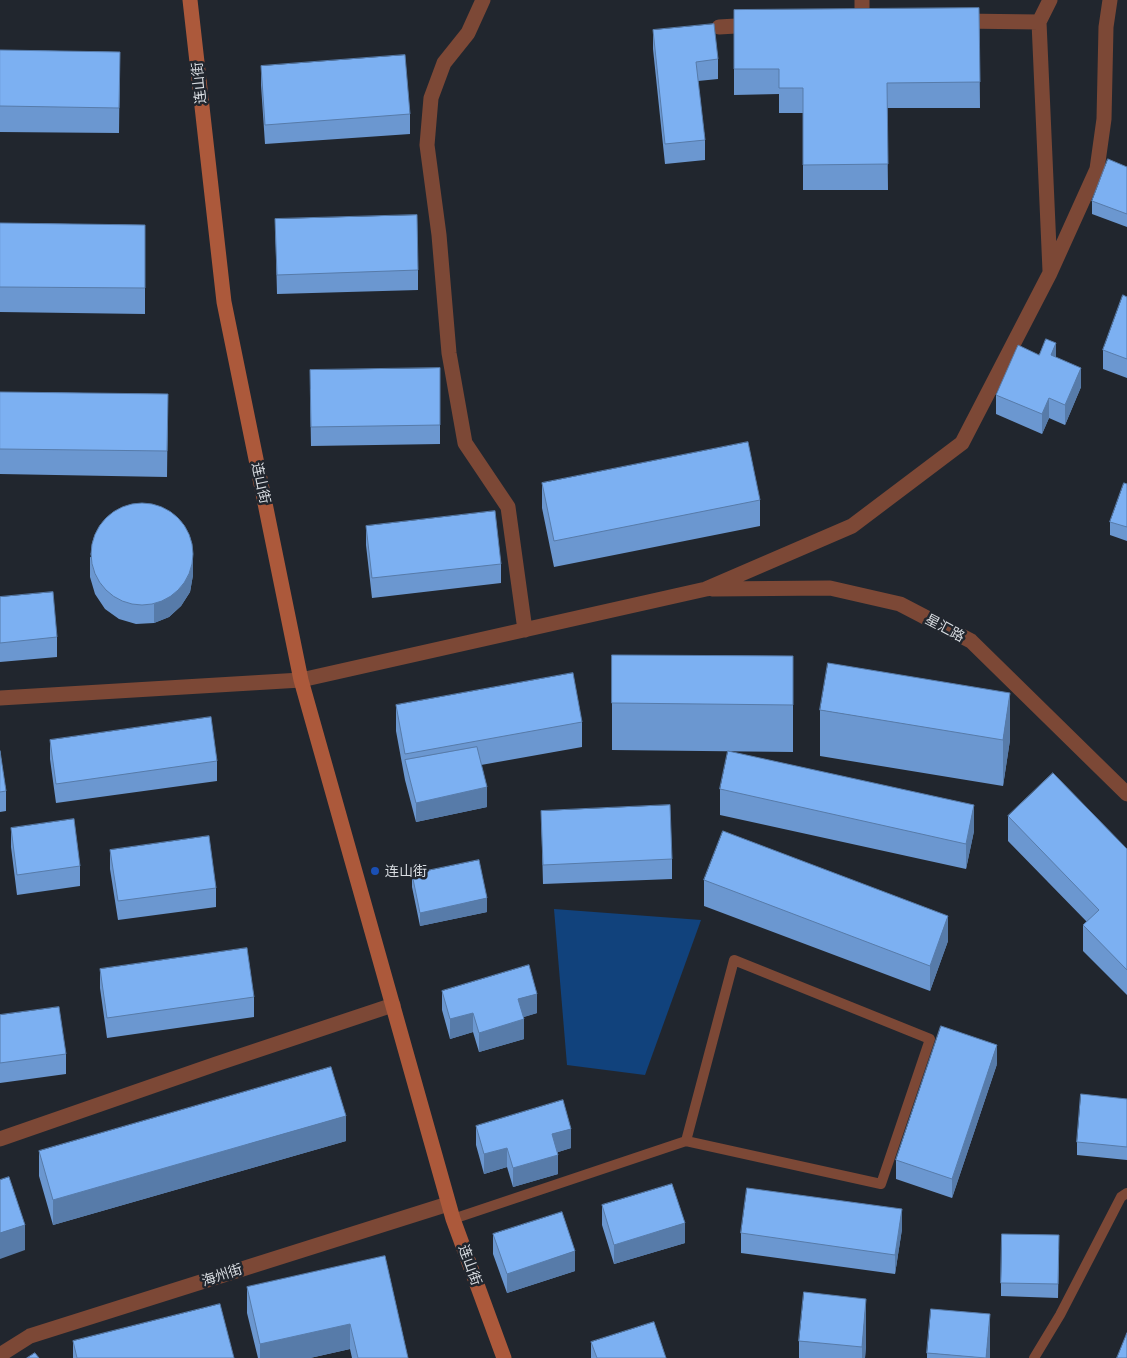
<!DOCTYPE html>
<meta charset="utf-8">
<style>
body{margin:0}
canvas{display:block;background:#21262e}
</style>
<canvas width="1127" height="1358"></canvas>
<script>
const ctx = document.querySelector('canvas').getContext('2d');
ctx.lineJoin = 'round';
function fill(path, color) { ctx.fillStyle = color; ctx.fill(path, 'evenodd'); }
function stroke(path, color, width, dash) { ctx.strokeStyle = color; ctx.lineWidth = width; ctx.lineCap = dash ? 'butt' : 'round'; ctx.setLineDash(dash || []); ctx.stroke(path); }
function label(font, color, halo, rows, align = 'center') {
  ctx.font = font + ' Ubuntu,"Noto Sans SC",sans-serif'; ctx.lineWidth = 5; ctx.setLineDash([]); ctx.textBaseline = 'middle'; ctx.strokeStyle = halo; ctx.fillStyle = color; for (const [text, x, y, turn = 0] of rows) {
    ctx.save(); ctx.translate(x, y); ctx.rotate((+turn || 0) * Math.PI / 180); ctx.textAlign = isNaN(turn) ? turn : align; if (halo) ctx.strokeText(text, 0, 0); ctx.fillText(text, 0, 0); ctx.restore();
  }
}
fill(new Path2D(`
 M554 909 701 920 645 1075 567 1065Z`), '#11427c');
stroke(new Path2D(`
 M453 1219 686 1141 881 1184 930 1039 734 960 686 1141
 M1034 1358 1060 1315 1121 1197 1127 1193`), '#7c4836', 10);
stroke(new Path2D(`
 M483 0 468 33 444 63 431 98 427 145 439 235 449 353 465 443 508 507 525 630
 M862 20V0
 M960 21 1039 22 1050 271
 M1039 22 1050 0
 M719 27 753 25
 M712 589 830 588 900 604 971 641 1127 794
 M0 698 301 680 706 589 852 526 962 443 1050 273 1097 169 1104 119 1106 27 1110 0
 M0 1139 216 1064 393 1005
 M0 1355 30 1336 448 1204`), '#7c4836', 15);
stroke(new Path2D(`
 M190 0 224 302 301 680 453 1219 504 1358`), '#ac593b', 15);
fill(new Path2D(`
 M979 8 980 108H887L888 190H803V113H779V94L734 95V10Z
 M653 30 718 59V79L698 81 705 140V160L665 164 653 49Z
 M0 50 120 52 119 133 0 132Z
 M261 66 410 114V134L265 144 261 85Z
 M1127 167V227L1092 214V201Z
 M275 219 418 270V290L277 294Z
 M0 223 145 225V314L0 312Z
 M1127 297V378L1103 369V350Z
 M1039 355 1056 357 1081 387 1065 425 1049 418 1042 434 996 414V395Z
 M440 368V444L311 446 310 389Z
 M0 392 168 394 167 477 0 474Z
 M542 483 760 500V526L554 567 542 508Z
 M1127 484V541L1110 535V522Z
 M366 526 501 564V583L372 598 366 545Z
 M90 557 193 575 190 592 181 606 169 617 154 623 136 624 119 619 105 609 95 594 90 577Z
 M0 597 57 637V657L0 662Z
 M612 655 793 656V752L612 750Z
 M396 705 582 722V747L481 765 487 807 416 822 405 780 396 731Z
 M820 710 1010 740 1003 786 820 756Z
 M50 740 217 761V781L56 803 50 759Z
 M0 751 6 791V811L0 812Z
 M720 789 974 831 966 869 720 815Z
 M541 811 672 859V879L543 884Z
 M1008 816 1127 849V995L1083 951V925L1087 922 1008 841Z
 M11 828 80 866V886L17 895 11 847Z
 M110 850 216 888V907L118 920 110 869Z
 M412 874 487 912 420 926 412 887Z
 M704 880 948 941 930 991 704 906Z
 M100 969 254 997V1017L107 1038 100 988Z
 M442 991 537 1013 523 1017 524 1039 479 1052 473 1032 450 1039 442 1010Z
 M0 1015 66 1054V1074L0 1083Z
 M997 1064 952 1198 896 1179V1160Z
 M1127 1099V1160L1077 1155V1142Z
 M476 1126 571 1148 558 1152V1174L513 1187 507 1167 484 1174 476 1145Z
 M346 1141 53 1225 39 1176V1151Z
 M602 1205 685 1243 614 1264 602 1225Z
 M902 1229 895 1274 741 1253V1233Z
 M493 1234 575 1271 507 1293 493 1254Z
 M1059 1249 1058 1298 1001 1296V1283Z
 M385 1256 408 1358H352L350 1349 310 1358H258L247 1313V1287Z
 M73 1341 234 1358H73Z
 M799 1341 866 1345 865 1358H799Z
 M591 1342 666 1358H591Z
 M927 1353 990 1358H927Z`), '#6b97d0');
fill(new Path2D(`
 M1056 343V363L1051 355Z
 M1081 368V387L1065 425V405Z
 M1049 398V418L1042 434V414Z
 M193 556V575L190 592 181 606 169 617 154 623V604Z
 M1010 693V740L1003 786V740Z
 M487 787V807L416 822V803Z
 M974 805V831L966 869V844Z
 M487 898V912L420 926V913Z
 M948 916V941L930 991V966Z
 M537 994V1013L518 1019V999Z
 M473 1013V1032L450 1039V1019Z
 M524 1019V1039L479 1052V1033Z
 M997 1045V1064L952 1198V1179Z
 M346 1116V1141L53 1225V1200Z
 M571 1129V1148L552 1154V1134Z
 M507 1148V1167L484 1174V1154Z
 M558 1155V1174L513 1187V1168Z
 M902 1209V1229L895 1274V1255Z
 M685 1223V1243L614 1264V1245Z
 M25 1225V1250L0 1259V1233Z
 M575 1251V1271L507 1293V1274Z
 M866 1299V1345L865 1358H862V1347Z
 M990 1314V1358H986Z
 M350 1324V1349L310 1358H260V1344Z`), '#577ba9');
const building = new Path2D(`
 M979 8 980 82 887 83 888 164 803 165V88H779V69H734V10Z
 M714 24 718 59 696 62 705 140 665 144 653 30Z
 M0 50 120 52 119 108 0 106Z
 M405 55 410 114 265 125 261 66Z
 M1108 159 1127 167V214L1092 201Z
 M417 215 418 270 277 275 275 219Z
 M0 223 145 225V288L0 287Z
 M1123 295 1127 297V359L1103 350Z
 M1046 339 1056 343 1051 355 1081 368 1065 405 1049 398 1042 414 996 395 1018 345 1039 355Z
 M440 368V425L311 427 310 370Z
 M0 392 168 394 167 451 0 449Z
 M748 442 760 500 554 541 542 483Z
 M1124 483 1127 484V527L1110 522Z
 M91 554a51 51 0 1 1 102 0a51 51 0 1 1-102 0Z
 M495 511 501 564 372 578 366 526Z
 M53 592 57 637 0 643V597Z
 M612 655 793 656V705L612 703Z
 M828 663 1010 693 1003 740 820 710Z
 M573 673 582 722 405 754 396 705Z
 M211 717 217 761 56 784 50 740Z
 M477 747 487 787 416 803 405 760Z
 M0 751 6 791 0 792Z
 M728 751 974 805 966 844 720 789Z
 M1053 773 1127 849V970L1083 925 1099 910 1008 816Z
 M670 805 672 859 543 865 541 811Z
 M74 819 80 866 17 875 11 828Z
 M723 831 948 916 930 966 704 880Z
 M209 836 216 888 118 901 110 850Z
 M479 860 487 898 420 913 412 874Z
 M247 948 254 997 107 1018 100 969Z
 M529 965 537 994 518 999 524 1019 479 1033 473 1013 450 1019 442 991Z
 M59 1007 66 1054 0 1063V1015Z
 M941 1026 997 1045 952 1179 896 1160Z
 M331 1067 346 1116 53 1200 39 1151Z
 M1081 1094 1127 1099V1147L1077 1142Z
 M563 1100 571 1129 552 1134 558 1155 513 1168 507 1148 484 1154 476 1126Z
 M9 1177 25 1225 0 1233V1180Z
 M672 1184 685 1223 614 1245 602 1205Z
 M747 1188 902 1209 895 1255 741 1233Z
 M562 1212 575 1251 507 1274 493 1234Z
 M1002 1234 1059 1235 1058 1284 1001 1283Z
 M385 1256 408 1358H358L350 1324 260 1344 247 1287Z
 M804 1292 866 1299 862 1347 799 1341Z
 M220 1304 234 1358H77L73 1341Z
 M931 1309 990 1314 986 1358 927 1353Z
 M654 1322 666 1358H597L591 1342Z
 M1127 1333V1358H1117Z
 M35 1353 39 1358H27Z`);
fill(building, '#7cb0f2');
stroke(building, '#577ba9', 1);
for (const [x, y, r, color] of [
 [375,871,5,"#1a4fb4"]
]) { const dot = new Path2D(); dot.arc(x, y, r, 0, 2 * Math.PI); ctx.fillStyle = color; ctx.fill(dot); stroke(dot, '#21262e', 2); }
label('14px', '#d8dce1', '#21262e', [
 ["连山街",199,83,-96],
 ["连山街",261,483,78],
 ["星汇路",945,628,28],
 ["连山街",470,1265,70],
 ["海州街",222,1275,-18]
]);
label('14px', '#d8dce1', '#21262e', [
 ["连山街",385,871]
], 'left');
</script>
